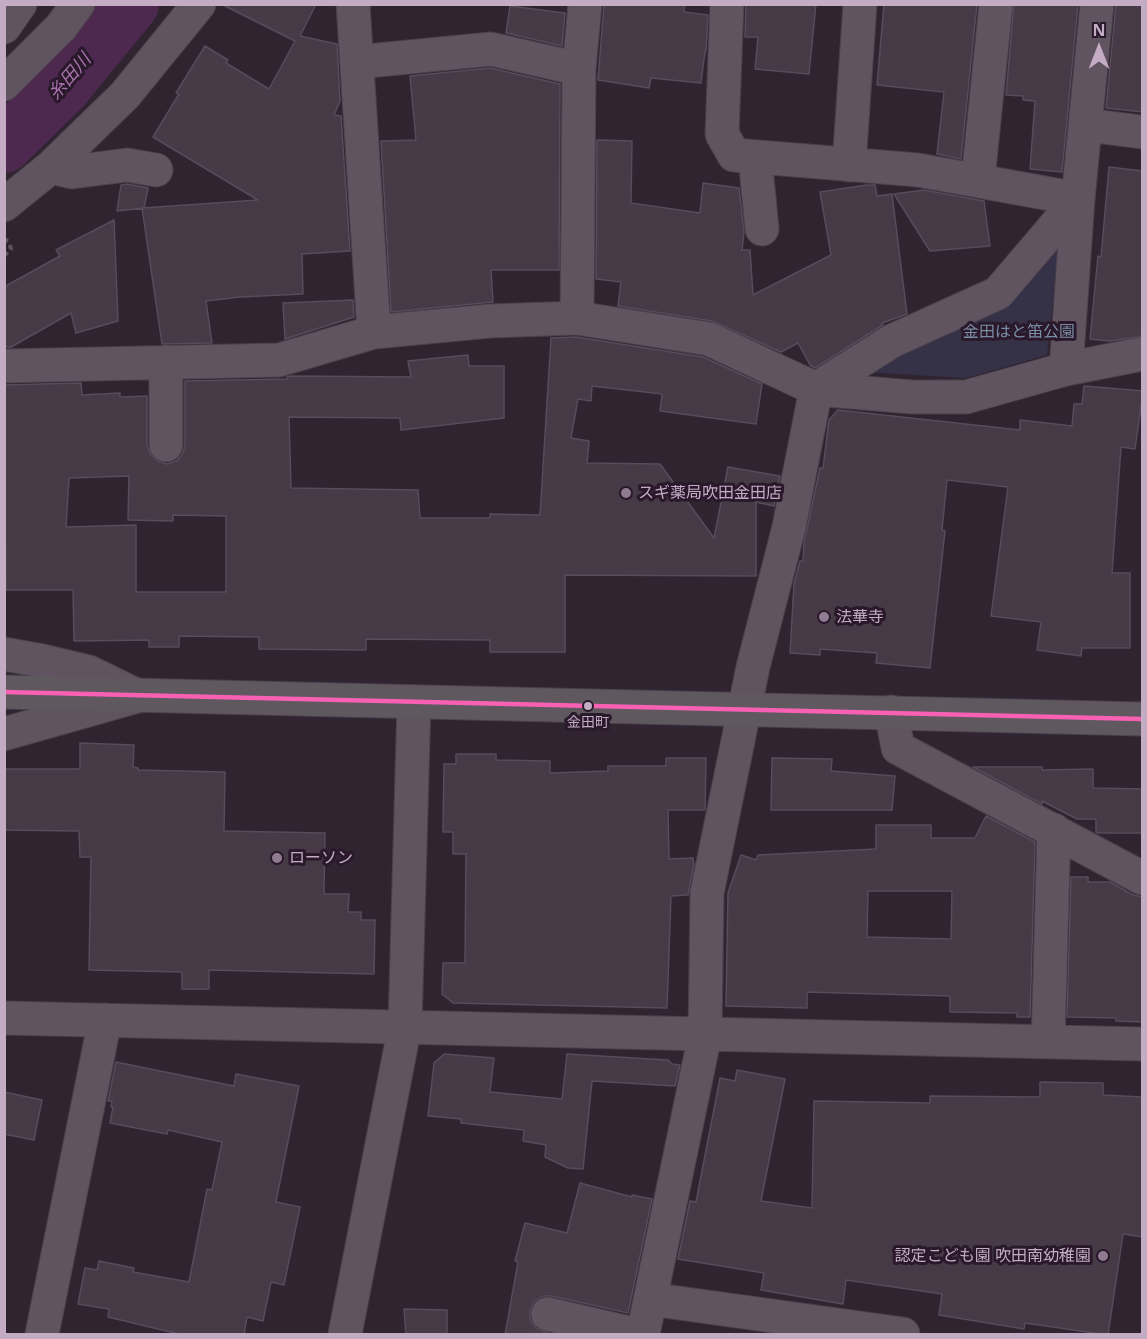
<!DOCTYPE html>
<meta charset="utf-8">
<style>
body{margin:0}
#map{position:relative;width:1147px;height:1339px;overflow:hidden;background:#302431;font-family:"Open Sans",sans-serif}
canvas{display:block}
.frame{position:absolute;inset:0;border:6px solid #c3acc4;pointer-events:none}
.north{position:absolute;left:1069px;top:18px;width:60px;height:60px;-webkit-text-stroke:4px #2a182b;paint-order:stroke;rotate:0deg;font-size:16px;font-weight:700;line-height:24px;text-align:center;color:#c3acc4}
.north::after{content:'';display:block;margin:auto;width:21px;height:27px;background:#c3acc4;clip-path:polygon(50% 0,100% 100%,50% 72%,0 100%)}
</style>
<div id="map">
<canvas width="1147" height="1339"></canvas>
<div class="frame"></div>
<div class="north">N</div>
</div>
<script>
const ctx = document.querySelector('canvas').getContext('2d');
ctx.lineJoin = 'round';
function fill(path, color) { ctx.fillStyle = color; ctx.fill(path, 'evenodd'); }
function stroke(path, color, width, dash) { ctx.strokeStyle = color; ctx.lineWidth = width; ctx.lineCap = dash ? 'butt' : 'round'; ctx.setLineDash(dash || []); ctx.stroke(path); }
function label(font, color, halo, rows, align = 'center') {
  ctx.font = font + ' "Open Sans","Noto Sans JP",sans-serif'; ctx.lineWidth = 6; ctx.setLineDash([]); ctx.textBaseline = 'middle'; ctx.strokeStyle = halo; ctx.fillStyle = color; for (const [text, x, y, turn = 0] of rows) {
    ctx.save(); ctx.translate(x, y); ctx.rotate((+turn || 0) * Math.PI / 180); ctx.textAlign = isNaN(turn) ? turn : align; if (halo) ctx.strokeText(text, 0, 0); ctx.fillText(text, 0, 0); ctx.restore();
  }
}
fill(new Path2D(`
 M1059 243 1047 355 966 378 863 372Z`), '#353147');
stroke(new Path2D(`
 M4 145 63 87 131 4`), '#4d2950', 56);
const building = new Path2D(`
 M221 4H316L300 36 337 44 340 101 334 115 341 116 350 251 302 254 303 294 240 297 206 301 212 343 162 344 142 208 258 200 153 137 179 94 176 93 205 46 228 60 226 63 269 89 295 41Z
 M604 4H685L684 12 708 15 706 51H705L701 83 651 78 649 88 598 80Z
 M746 4H816L809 74 755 69 758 37H745Z
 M884 4H977L961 159 937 154 944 92 877 85Z
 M1014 4H1078L1062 172 1030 169 1035 101 1023 100V96L1006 95Z
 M1116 4H1143V112L1106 108Z
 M510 6 565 13 562 46 506 33Z
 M490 68 560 84 559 270H491L493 302 391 312 381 141 416 140 410 76Z
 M597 140 632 141 631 203 700 213 703 183 739 188 744 232 742 250H750L753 295 831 255 820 192 867 185H875L877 196 892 194 907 314 882 323 883 325 815 368 810 365 798 343 781 352 712 321 618 306 621 282 596 279Z
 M1109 167 1143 171V336L1110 341 1090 339 1098 256 1101 257Z
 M127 184 148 188 144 208 117 211 121 185Z
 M924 190 984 201 990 246 930 251 894 194Z
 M114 220 118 321 76 333 71 313 11 347H4V287L60 256 56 250Z
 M353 300 354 317 285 339 283 303Z
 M576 337 703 357 762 384 756 424 660 411 662 394 592 386 591 401 578 399 571 438 589 441 587 463 660 464 714 538 728 467 780 476 774 506 756 502V576L565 575V652H490V640L366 639V650L259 649V637L179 636V647H149V640L74 641 73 590H6L4 385 81 383 82 395 120 393V397L147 396V445L150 454 157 461 167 464 176 461 182 455 185 446V381L288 379 287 377 291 376 411 377 408 361 468 355 469 366H504V418L401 430 400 418 289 417 291 488 418 490 420 518H490V514L540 515 551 338ZM129 476 128 520 173 521V515L226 516V592H136V525L66 527 69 478Z
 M1084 386 1143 391 1135 449 1121 447 1112 573H1130V648H1082L1081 656 1037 650 1041 622 991 616 1008 487 947 480 942 530 945 531 930 668 876 663 877 653 820 649V655L790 653 794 584 800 561H803L804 543 820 468H823L829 420 838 410 1020 430V420L1072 426 1074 404H1082Z
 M80 743 134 745 133 767 138 768V770L225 772 224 831 325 833 324 894H349L348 912H361V920H375L374 974 209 970V989H182V972L89 970 91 857H80L79 831 4 830V769H80Z
 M456 754H496V760L550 761V773L608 771V766H666V758H706L705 810H668L669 859 693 858 694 865 688 895 671 896 667 1008 453 1003 442 994 443 963H465L466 854H453V832H443L444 764H456Z
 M772 758 832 759 831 771 895 776 892 810H771Z
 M973 767H1042V770L1093 769V788L1143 789V833H1098L1096 832V819H1077L1042 801V804Z
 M986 816 1035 842 1030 1017H1017V1013L950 1012V996L807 992V1008L726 1006 728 893 741 855 756 860 758 855 876 849V825H931V838H975ZM868 891H952L951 939 867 937Z
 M1071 877H1088V882H1110L1133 895 1143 897V1022L1116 1021V1018L1067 1017Z
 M444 1054 494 1058 490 1092 562 1099 567 1054 668 1060 672 1064 680 1065 675 1086 592 1081 583 1169 568 1168 545 1157 546 1145 523 1141 524 1130 461 1123V1119L428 1116 434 1063Z
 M116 1062 234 1086 236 1074 299 1086 276 1202 300 1207 284 1285 271 1282 263 1321 247 1317 244 1335H183L108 1317 109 1309 78 1304 85 1268 97 1270 99 1261 134 1268 133 1272 189 1282 207 1189 212 1190 222 1142 168 1130 167 1134 110 1123 113 1107H111L112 1101H108Z
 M737 1070 785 1079 761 1201 812 1208 814 1101 930 1103V1096L1040 1097V1082L1103 1083V1095L1143 1097V1237L1123 1234 1108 1335 1025 1323 1024 1329 939 1315 942 1294 846 1280 843 1304 761 1290 764 1273 678 1259 690 1201 696 1202 720 1078 735 1081Z
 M4 1092 42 1100 34 1140 4 1134Z
 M580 1183 632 1197V1195L652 1199 628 1313 552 1296H543L534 1302 530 1310V1319L536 1328 553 1335H505L518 1262 515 1261 525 1223 567 1233Z
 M404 1309 447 1310V1335H406Z`);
fill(building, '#453a46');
stroke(building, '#584b5a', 1.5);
const minor = new Path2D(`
 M353 4 374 332
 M4 27 20 4
 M357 62 491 49 579 69
 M4 84 61 27 78 4
 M1086 125 1142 132
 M755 157 762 229
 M849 165 860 4
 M51 167 72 172 127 165 156 170
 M978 179 996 4
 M4 205 51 167 125 95 199 4
 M577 318 579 69 585 4
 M166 362V445
 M4 366 279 360 374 332 490 321 577 318 709 339 816 389 912 397H966L1066 369 1142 354
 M1066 369 1078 199 1097 4
 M4 654 43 661 89 672 138 696 4 734
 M891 712 898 748 1142 878
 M4 1018 1142 1044
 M1048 1042 1054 830
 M650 1299 903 1334
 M548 1314 634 1334
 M42 1334 105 1020
 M345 1334 405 1026 414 702
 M643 1334 705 1035 707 893 753 667 789 527 816 389 892 341 998 293 1078 199 918 170 734 155 722 134 727 4`);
const highway = new Path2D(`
 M4 692 1142 719`);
stroke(minor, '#4a404a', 35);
stroke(highway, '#4c404d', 35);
stroke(new Path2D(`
 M4 239 9 242 11 249 4 256`), '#5f5661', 4, [4.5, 4.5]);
stroke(minor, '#5f5460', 33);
stroke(highway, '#5f595f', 33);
stroke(new Path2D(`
 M4 692 1142 719`), '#f860b3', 4.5);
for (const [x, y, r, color] of [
 [626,493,6,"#907c91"],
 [824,617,6,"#907c91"],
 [588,706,5,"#c3acc4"],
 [277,858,6,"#907c91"],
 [1103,1256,6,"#907c91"]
]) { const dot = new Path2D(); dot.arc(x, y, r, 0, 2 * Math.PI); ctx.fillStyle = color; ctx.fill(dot); stroke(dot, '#2a182b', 2); }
label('14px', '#c3acc4', '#2a182b', [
 ["金田町",588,723]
]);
label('16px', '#7b8da4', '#2a182b', [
 ["金田はと笛公園",1019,332]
]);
label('16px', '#c3acc4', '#2a182b', [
 ["スギ薬局吹田金田店",638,493],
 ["法華寺",836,617],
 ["ローソン",289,858],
 ["認定こども園 吹田南幼稚園",1091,1256,"right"]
], 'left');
label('italic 18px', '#a874ad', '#2a182b', [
 ["糸田川",70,77,-49]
]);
</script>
